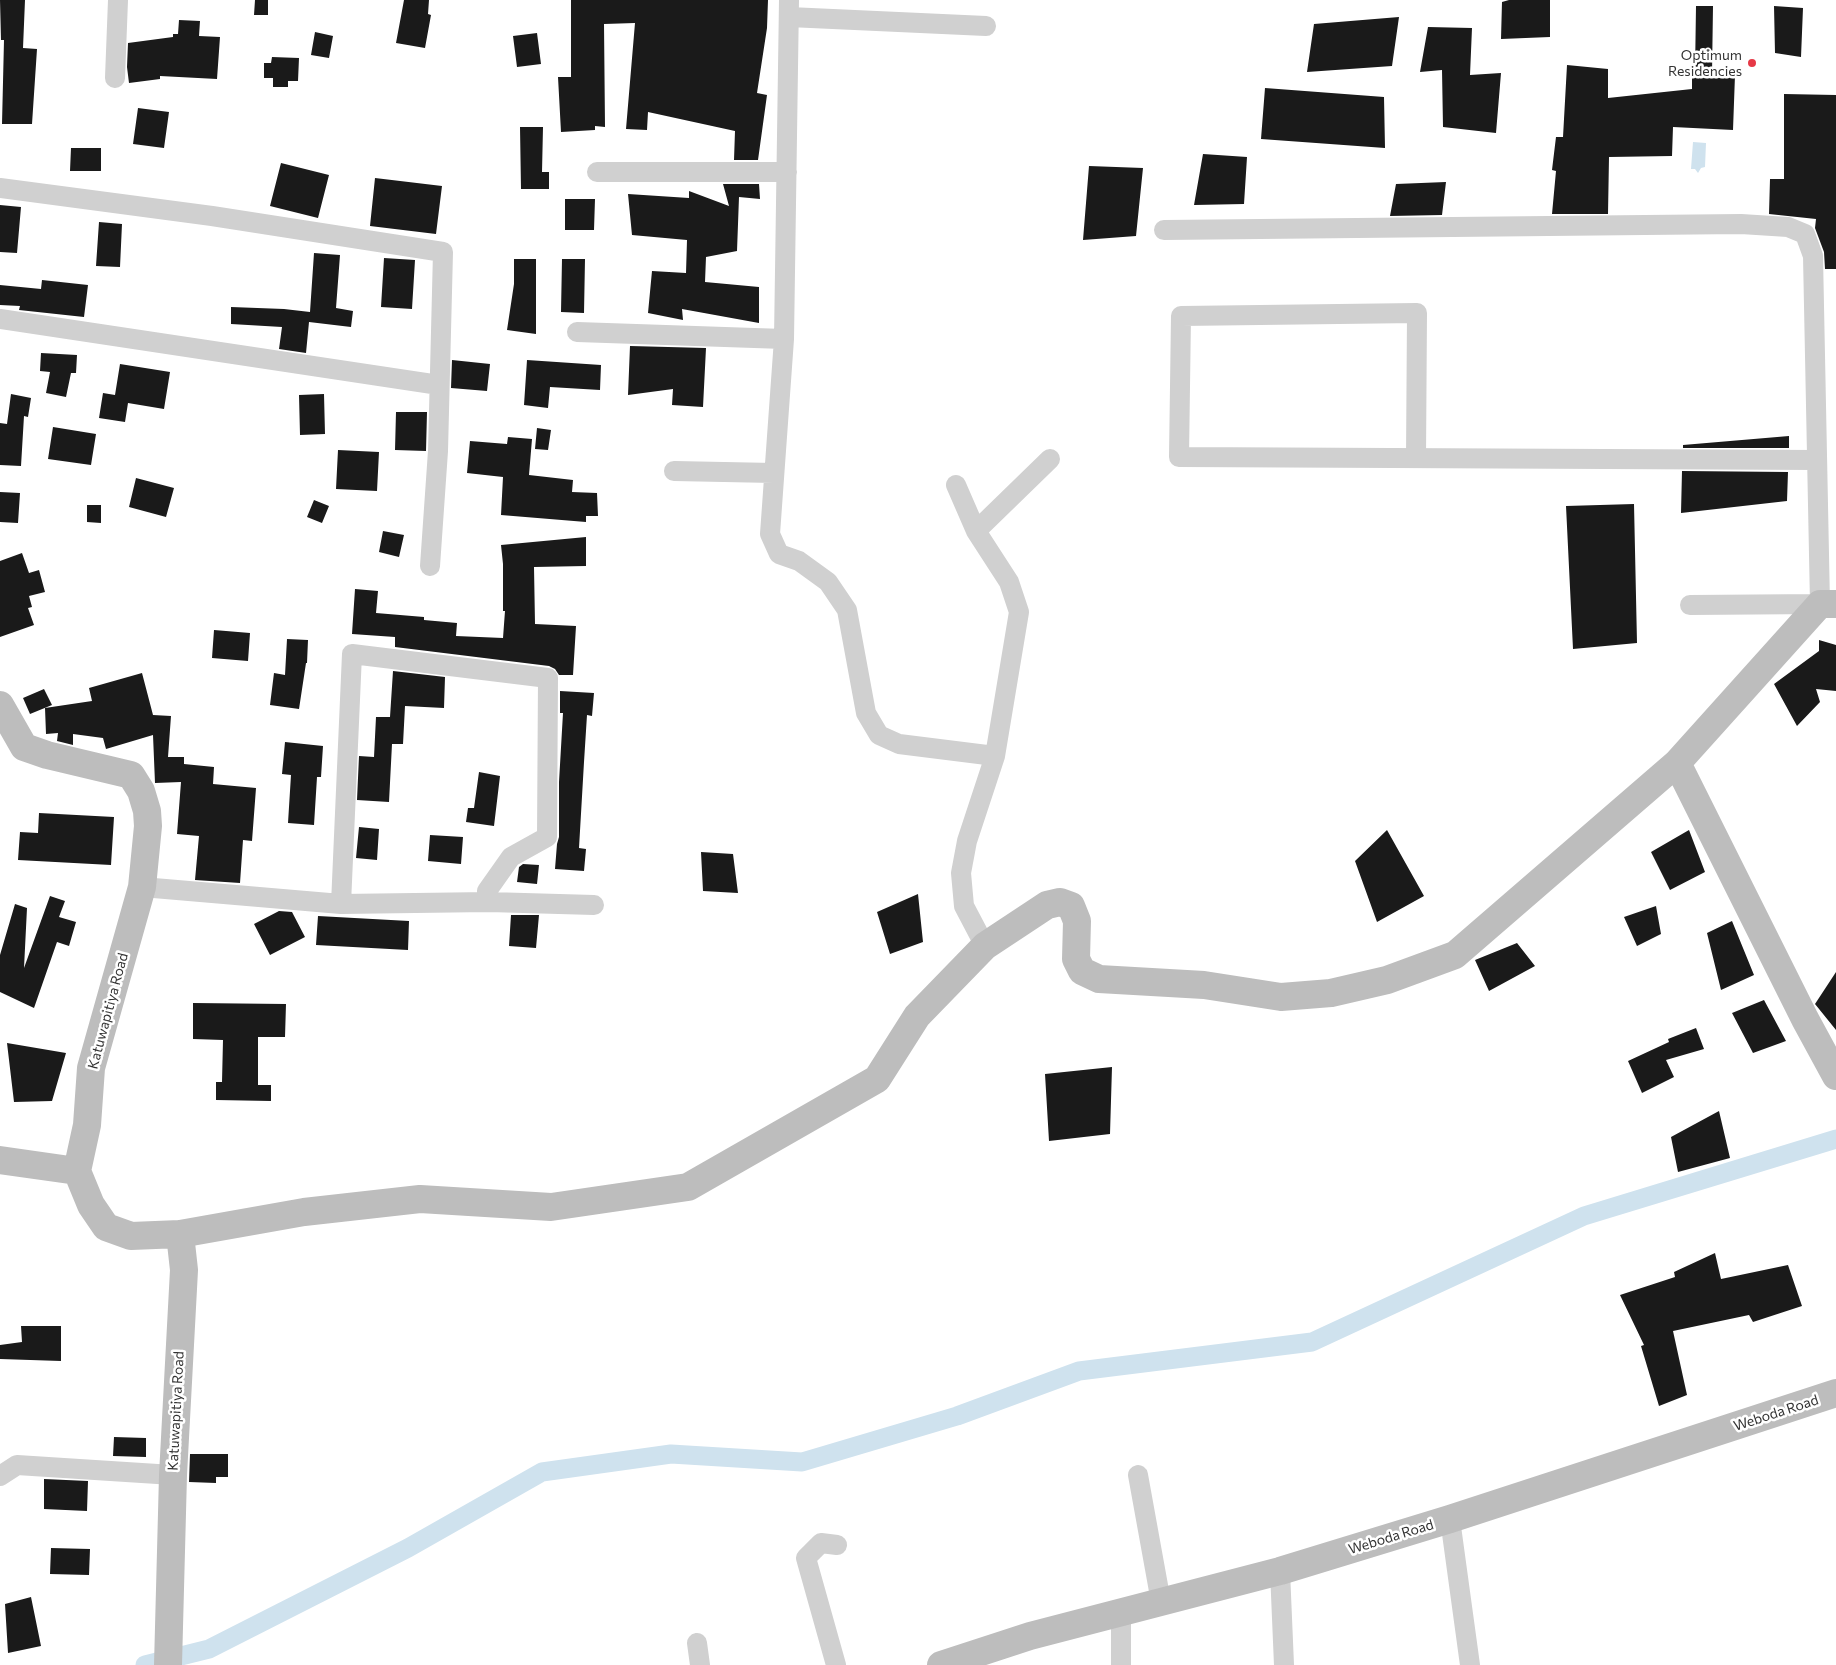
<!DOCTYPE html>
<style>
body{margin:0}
canvas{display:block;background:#fff}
</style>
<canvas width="1836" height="1665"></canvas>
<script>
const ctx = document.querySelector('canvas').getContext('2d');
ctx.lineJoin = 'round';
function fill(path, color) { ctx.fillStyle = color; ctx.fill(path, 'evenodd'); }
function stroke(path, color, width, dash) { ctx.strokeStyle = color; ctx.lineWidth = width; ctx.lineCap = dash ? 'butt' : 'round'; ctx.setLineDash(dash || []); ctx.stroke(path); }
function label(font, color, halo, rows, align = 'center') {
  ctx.font = font + ' Commissioner,sans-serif'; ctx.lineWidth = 5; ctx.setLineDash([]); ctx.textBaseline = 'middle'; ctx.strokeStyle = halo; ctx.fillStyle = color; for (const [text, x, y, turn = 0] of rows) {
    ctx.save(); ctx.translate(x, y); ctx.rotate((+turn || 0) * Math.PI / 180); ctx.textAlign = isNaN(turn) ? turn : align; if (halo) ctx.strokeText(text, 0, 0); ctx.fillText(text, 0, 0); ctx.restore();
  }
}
fill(new Path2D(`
 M1693 142 1706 143 1705 167 1701 168 1698 173 1695 169H1691Z`), '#cfe2ee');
stroke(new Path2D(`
 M145 1665 209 1649 408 1548 542 1472 671 1454 802 1462 957 1416 1079 1371 1312 1342 1584 1216 1836 1139`), '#cfe2ee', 19);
fill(new Path2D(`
 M0 0H25L23 48 37 49 32 124H2L4 40H1Z
 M255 0H268V15H254Z
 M404 0H429L428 14 431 15 425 48 396 43Z
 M571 0H768L767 28 757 93 767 95 758 160H734L735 131 648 112 647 130 626 129 635 23 604 24 605 127 595 126V130L561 132 558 77H571Z
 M1509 0H1550V37L1501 39 1502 2Z
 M1696 6H1713L1712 74 1735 75 1733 130 1673 127 1672 156 1609 157 1608 214H1552L1556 171 1552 170 1556 137H1563L1567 65 1608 69V98L1692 89V73H1695Z
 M1774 6 1803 8 1801 57 1775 53Z
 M1399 17 1392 66 1307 72 1314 24Z
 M179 20 200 21 199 36 220 37 217 79 160 76V79L129 83 127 67 128 43 173 37V34H178Z
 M1428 27 1472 28 1470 75 1501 73 1496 133 1443 127 1442 70 1420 72Z
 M315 32 333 36 329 58 311 55Z
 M537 33 541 64 517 67 513 36Z
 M272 57 299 58 298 81H288V87H273V78H264V63H271Z
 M1265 88 1384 97 1385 148 1261 139Z
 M1784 94 1836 95V269H1825L1824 252 1815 228 1816 219 1769 214 1770 179H1784Z
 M138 108 169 112 164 148 133 144Z
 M520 127H543L542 172H549V189H521Z
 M71 148H101V171H70Z
 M1203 154 1247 157 1244 204 1194 205Z
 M281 163 329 175 318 218 270 206Z
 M1089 166 1143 168 1136 236 1083 240Z
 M375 178 442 186 436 234 370 226Z
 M1446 182 1442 215 1390 216 1396 184Z
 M723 184H759L760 199 739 197 737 251 706 257 705 282 759 287V323L682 309 683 320 648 313 652 271 686 273 687 240 632 235 628 194 689 198V191L729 206Z
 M565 199H595L594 230H565Z
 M0 205 21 207 17 253 0 252Z
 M99 222 122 224 120 267 96 266Z
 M314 253 340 255 336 308 353 311 351 327 309 322 306 353 279 349 282 327 231 324V307L284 309 310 312Z
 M384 258 415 260 412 309 381 307Z
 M514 259H536V334L507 330 514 284Z
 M562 259H585L584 313 561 312Z
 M42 280 88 285 84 317 19 310 20 306 0 305V285L41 289Z
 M630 346 706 348 703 407 672 405 673 389 628 395Z
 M41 353 77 355 76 373H71L66 397 46 393 50 372 40 371Z
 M452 360 490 364 487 391 451 388Z
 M527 360 601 365 600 390 550 387 548 408 524 405Z
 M120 364 170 372 164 409 128 403 125 422 99 418 103 393 115 395Z
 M11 394 31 398 28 417 24 416 21 466 0 465V423L7 424Z
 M324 394 325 434 300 435 299 395Z
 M396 412H427L426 451 395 450Z
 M53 427 96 434 91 465 48 459Z
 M537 428 551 430 548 450 535 449Z
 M1789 436V448H1683V445Z
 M508 437 532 439 529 475 573 480 572 492 597 493 598 516H586V522L501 515 503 477 467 473 470 441 507 444Z
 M338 450 379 452 377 491 336 489Z
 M1682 471 1788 472 1787 501 1681 513Z
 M136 478 174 488 166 517 129 507Z
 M0 492 20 493 18 523 0 522Z
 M314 500 329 506 322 523 307 517Z
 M1634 504 1637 643 1573 649 1566 506Z
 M87 505H101V523L87 522Z
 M383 531 404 535 399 557 379 552Z
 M586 537V566L534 567 535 624 576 626 573 675H559L555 669 549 666 395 647V637L352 634 355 589 378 591 376 613 424 617V620L457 623 456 636 503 638 505 611H503V564L501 545Z
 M22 553 29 573 39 570 45 592 29 596 32 607 28 608 34 625 0 637V561Z
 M214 630 250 633 248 661 212 658Z
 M287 639 308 640 307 663H306L299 709 270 705 274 673 285 675Z
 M1819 640 1836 645V691L1816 689 1820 702 1797 726 1774 684 1819 651Z
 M393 671 445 677 444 708 405 706 403 744H392L389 802 357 800 359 756 374 757 376 717H390Z
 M142 673 153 715 171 716 168 757H184V764L214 767 213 784 256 788 252 841 243 840 240 883 195 880 199 836 177 834 181 782 155 783 153 735 106 749 103 738 73 734V745L57 741 58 733 46 734 45 708 92 701 89 688Z
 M44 689 52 705 30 714 23 698Z
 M560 691 594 693 592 716 587 715 584 762 579 848 586 849 584 871 555 869 557 844 559 837V782L563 713H560Z
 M285 742 323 746 321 777H317L314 825 288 823 291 775 282 774Z
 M479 772 500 776 494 826 466 822 468 808H474Z
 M39 813 114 817 111 865 18 860 20 832 38 833Z
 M359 827 379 829 377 860 356 858Z
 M1387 830 1424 896 1377 922 1355 861Z
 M1689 830 1705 872 1670 890 1651 852Z
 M430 835 463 837 461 864 428 861Z
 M701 852 733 854 738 893 703 891Z
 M523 864 539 865 537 884 517 882 519 867Z
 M918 894 923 942 890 954 877 912Z
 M50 896 65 901 59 917 76 922 69 946 57 942 34 1008 0 992V955L15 904 27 908 24 968Z
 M1656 906 1661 934 1637 946 1624 917Z
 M279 911 292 912 305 937 270 955 254 924Z
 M511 915H539L536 948 509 946Z
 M318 916 409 921 408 950 316 945Z
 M1732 921 1754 975 1721 990 1707 933Z
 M1517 943 1535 966 1489 991 1475 960Z
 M1836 972V1030L1815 1004Z
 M1764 1000 1786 1041 1753 1053 1732 1013Z
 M193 1003 286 1004 285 1037H258V1085H271V1101L216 1100V1082H222L223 1040 193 1039Z
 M1696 1028 1704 1049 1666 1060 1674 1077 1642 1093 1628 1061 1669 1042 1668 1039Z
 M7 1043 66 1053 52 1101 14 1102Z
 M1112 1067 1110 1134 1049 1141 1045 1074Z
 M1719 1111 1730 1158 1678 1172 1671 1137Z
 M1715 1253 1721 1279 1788 1265 1802 1306 1753 1322 1749 1315 1673 1331 1687 1395 1659 1406 1641 1346 1644 1345 1620 1295 1675 1277 1674 1272Z
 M21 1326H61V1361L0 1359V1345L22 1342Z
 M114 1437 146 1438V1457L113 1456Z
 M190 1454H228V1477H216V1483L189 1482Z
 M44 1479 88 1481 87 1511 44 1509Z
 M51 1548 90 1549 89 1575 50 1574Z
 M31 1597 41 1646 8 1653 5 1604Z`), '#1a1a1a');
stroke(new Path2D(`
 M789 0 784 339 770 534 779 554 799 561 828 582 847 610 866 713 879 735 899 744 995 756
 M789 17 986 26
 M115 78 118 0
 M597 172H787
 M0 188 212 216 443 252 438 451 430 566
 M1164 230 1741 224 1788 227 1805 234 1813 256 1820 604 1690 605
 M0 319 439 385
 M577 332 784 339
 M1416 458 1417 313 1181 316 1179 457 1817 460
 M674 471 774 473
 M956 485 976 531 1009 582 1019 612 995 756 967 841 961 873 964 906 985 946
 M976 531 1050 459
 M142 887 341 904 489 902
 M341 904 352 654 548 678 547 837 511 857 487 891 489 902 594 905
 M1138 1475 1161 1602
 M0 1476 17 1465 173 1475
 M1450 1519 1470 1665
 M1280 1571 1284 1665
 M1121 1612V1665
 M697 1643 700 1665
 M836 1665 806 1558 821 1543 837 1545`), '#d0d0d0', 20);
stroke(new Path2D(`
 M0 705 24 747 47 755 131 775 141 791 147 811 148 826 142 887 91 1068 87 1125 77 1171 91 1205 106 1227 131 1236 180 1234 304 1212 420 1199 551 1207 688 1187 877 1079 917 1016 985 946 1047 905 1060 902 1071 906 1077 921 1076 959 1082 971 1099 979 1204 985 1281 997 1331 993 1387 980 1455 955 1677 763 1820 604H1836
 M1677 763 1805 1019 1836 1076
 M0 1160 77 1171
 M168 1665 173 1475 184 1270 180 1234
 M941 1665 1030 1636 1280 1571 1450 1519 1836 1393`), '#bdbdbd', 28);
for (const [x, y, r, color] of [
 [1752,63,5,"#e63946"]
]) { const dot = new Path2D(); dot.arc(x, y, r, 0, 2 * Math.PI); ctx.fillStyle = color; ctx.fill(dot); stroke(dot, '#fff', 2); }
label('14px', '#333', '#fff', [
 ["Optimum",1742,55],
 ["Residencies",1742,71]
], 'right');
label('14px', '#333', '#fff', [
 ["Katuwapitiya Road",108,1011,-75],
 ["Katuwapitiya Road",176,1411,-87],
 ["Weboda Road",1776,1413,-18],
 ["Weboda Road",1391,1537,-17]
]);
</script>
